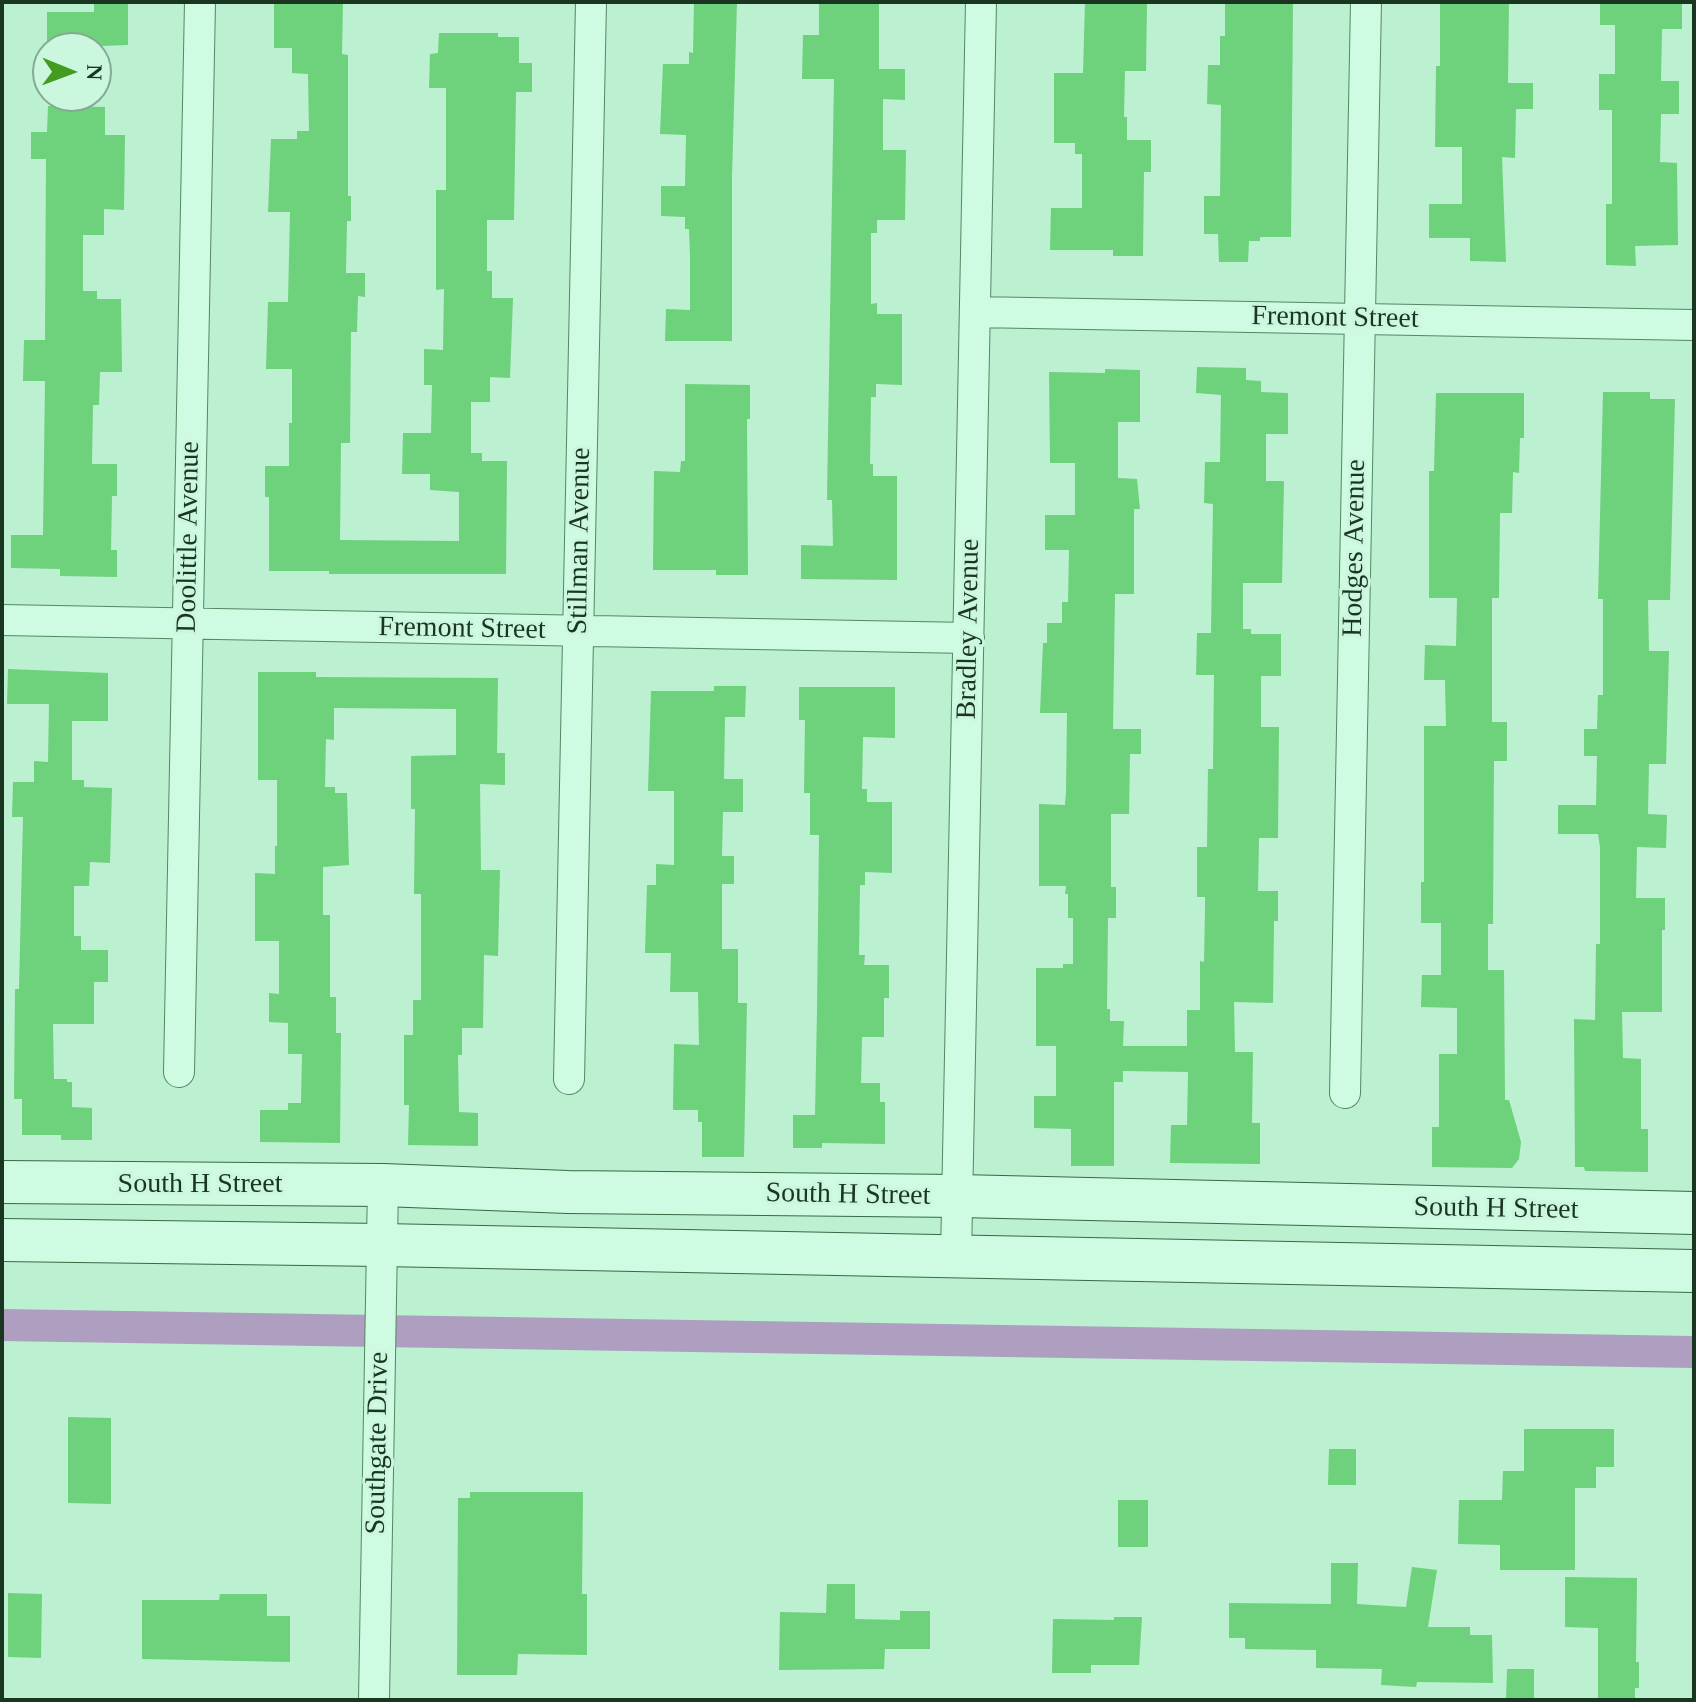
<!DOCTYPE html>
<style>
body{margin:0}
#map{position:relative;width:1696px;height:1702px;overflow:hidden;background:#bbf0d1;font-family:Georgia,serif}
canvas{display:block}
.frame{position:absolute;inset:0;border:4px solid #1a3620;pointer-events:none}
.north{position:absolute;left:32px;top:32px;width:80px;height:80px;box-sizing:border-box;background:#cbf7de;border:2px solid #84aa92;border-radius:50%;rotate:91deg;font-size:22px;font-weight:700;line-height:32px;text-align:center;color:#1a3620}
.north::after{content:'';display:block;margin:auto;width:28px;height:36px;background:#439b20;clip-path:polygon(50% 0,100% 100%,50% 72%,0 100%)}
</style>
<div id="map">
<canvas width="1696" height="1702"></canvas>
<div class="frame"></div>
<div class="north">N</div>
</div>
<script>
const ctx = document.querySelector('canvas').getContext('2d');
ctx.lineJoin = 'round';
function stroke(path, color, width, dash) { ctx.strokeStyle = color; ctx.lineWidth = width; ctx.lineCap = dash ? 'butt' : 'round'; ctx.setLineDash(dash || []); ctx.stroke(path); }
function fill(path, color) { ctx.fillStyle = color; ctx.fill(path, 'evenodd'); }
function label(font, color, halo, rows, align = 'center') {
  ctx.font = font + ' Georgia,serif'; ctx.lineWidth = 6; ctx.setLineDash([]); ctx.textBaseline = 'middle'; ctx.strokeStyle = halo; ctx.fillStyle = color; for (const [text, x, y, turn = 0] of rows) {
    ctx.save(); ctx.translate(x, y); ctx.rotate((+turn || 0) * Math.PI / 180); ctx.textAlign = isNaN(turn) ? turn : align; if (halo) ctx.strokeText(text, 0, 0); ctx.fillText(text, 0, 0); ctx.restore();
  }
}
stroke(new Path2D(`
 M2 1325 1694 1352`), '#ae9fc1', 32);
fill(new Path2D(`
 M94 2H128V45L47 48V12H94Z
 M274 2H343L342 54 348 55V196H351V221H347L346 273H365V297L358 296 357 332H351L350 443H341L340 540 459 541V492L430 490V474H402L403 433H431L432 385H424V349L443 350 444 289 436 290V190H446V88H429L430 54 438 53 439 33H498V37H519V63H532V92H516L514 220H487V271H492V298H513L510 378 490 377V402H471V453H482V461H507L506 574H329V571H269V497H265V466H289V423H292V369H266L268 302H288L290 212H268L271 139H297V131H309L308 74 292 73V48H274Z
 M694 2H737L732 176V341H665L666 309 690 310V256L689 229H685V217L661 216V186H685L686 135 660 134 663 64H689V52L693 53Z
 M819 2H879V69H905V100L883 99V150H906L905 220H877V233H871V304L877 303V314H902V385L876 384V397H871L870 464H873V476H897V580L801 579V545L833 546 832 500H827L828 435 834 79H802L803 35H819Z
 M1085 2H1147L1146 71H1125L1124 117H1127V140H1151V172H1144L1143 256H1113V250H1050L1051 208H1082V154H1075V143H1054V73H1083Z
 M1225 2H1293L1291 237H1260V241H1249L1248 262H1219L1218 234H1204V196H1220L1221 105 1207 104 1208 65H1220V36H1225Z
 M1440 2H1509L1508 83H1533V109H1516L1515 158 1502 157 1506 262 1470 261V238H1429V204H1462V147H1435L1436 66H1440Z
 M1600 2H1682V29H1662L1661 81H1679V114H1661L1660 162 1677 163 1678 245 1635 246 1636 266 1606 265V204H1612V110H1599V74H1615V25H1600Z
 M48 106 105 107V135H125L124 210 104 209V235H83V291H97V299H121L122 372H100L99 405H93L92 464H117V496H112L111 550H117V577L60 576V569L11 568V535H43L45 381H23L24 340H45L46 159H31V132H47Z
 M1197 367 1246 368V380L1261 381V392L1288 393V434H1266V481H1284L1282 583H1243V629H1251V634H1281V676H1261V727H1279L1278 838H1259L1258 891H1278V921H1274L1273 1003 1234 1002 1235 1052H1253L1252 1123H1260V1164L1170 1163 1171 1125H1187L1188 1072 1123 1071V1082H1114V1166H1071V1129L1034 1128V1096H1056V1046H1036V968H1063V964H1073V918H1068V894H1065L1066 886H1039V804L1065 805 1066 792 1067 713H1040L1043 643H1047V623H1062V602H1068L1069 550H1045V515H1075V463H1050L1049 372 1105 373V369L1140 370V422H1118V478L1137 479 1140 509H1134V594H1115L1113 729H1141V754H1130L1129 814H1111V887H1116V918H1108L1107 1009H1110V1021H1124L1123 1046H1187V1010H1200V961L1204 962 1205 910V897H1197V847H1207L1208 769H1213L1214 675H1196L1197 633H1211L1213 504 1204 503 1205 462H1220L1221 395 1196 393Z
 M685 384 750 385V419H747L748 575H716V570H653L654 471 680 472 681 461H685Z
 M1603 392H1650V399H1675L1670 600H1648L1649 651H1669L1666 764H1649L1648 814 1667 815 1666 848 1637 847 1636 898H1665V930H1662V1012H1622L1623 1058 1641 1059V1129H1648V1172L1585 1171 1584 1167H1575L1574 1019 1595 1020 1596 944H1600V847L1598 834H1558V805H1596L1597 756H1584V729H1597L1598 695H1603V599H1598Z
 M1436 393H1524V438H1520L1519 473 1513 472 1512 513H1500L1499 598H1492V722H1507V761H1494L1493 924H1488V970H1504L1505 1100H1509L1521 1142 1519 1159 1512 1168 1432 1167V1127H1439V1054H1457V1008L1421 1007 1422 975H1441V923H1421V882H1424V726H1446L1445 680H1424L1425 645 1456 646 1457 598H1429V471H1434Z
 M8 669 108 673V721H72V780H84V787L112 788 110 863 90 862 89 886H74V936H81V950H108V982H94V1024H53L54 1079H67V1082H72V1107L92 1108V1140H61V1135H22V1099H14L15 989H19L23 817H12L13 782H34V761L48 762 49 704H7Z
 M258 672H316V677L498 678 497 753H505V785L480 784 481 870H500L498 956 484 955 483 1028H462V1055H458L459 1112 478 1113V1146L408 1145 409 1105H404V1035H413V1000H421V894H414L415 809H411V756L456 755V709L334 708V740L326 739 325 787H335V793H347L349 865 323 867V915H330V997H336V1033H341L340 1143 260 1142V1110H288V1103H301L302 1054H288V1023L269 1022V993L279 994V941H255V873L275 874V846H277V780H258Z
 M714 686H746L745 717H725L724 779H743V812H723L722 856H734V884H722V949H738V1003H747L744 1157H702V1122H698V1110H673L674 1044 699 1045 698 992H670L671 953H645L647 885H656V864L674 865V791H648L651 691H714Z
 M799 687H895V738L863 737 862 789H867V802H892V873L865 872V885H860L859 955H865L864 965H889V998H884V1037H862L861 1083H880V1102H885V1144L822 1143V1148H793V1115H815L817 1010 819 835H810V793H804L805 720H799Z
 M68 1417 111 1418V1504L68 1503Z
 M1524 1429H1614V1467H1596V1488H1575V1570H1500V1545L1458 1544 1459 1500H1502L1503 1471H1524Z
 M1329 1449H1356V1485H1328Z
 M470 1492H583L582 1594H587V1655L518 1654 517 1675H457L458 1498H470Z
 M1118 1500H1148V1547H1118Z
 M1331 1563H1358L1357 1604 1406 1607 1412 1567 1437 1570 1428 1627H1470V1635H1492L1493 1683 1417 1682 1416 1687 1381 1685 1382 1669 1316 1668V1650L1245 1649V1638H1229V1603L1331 1604Z
 M1565 1577 1637 1578 1636 1662H1639V1688H1635V1700H1598V1628L1565 1627Z
 M827 1584H855V1619L900 1620V1611H930V1649H885L884 1669 779 1670 780 1612 826 1613Z
 M8 1593 42 1594 41 1658 8 1657Z
 M220 1594H267V1616H290V1662L142 1659V1600H219Z
 M1114 1617H1142L1139 1665H1091V1673H1052L1053 1619 1114 1620Z
 M1507 1669H1534V1700H1506Z`), '#6ed17b');
const street = new Path2D(`
 M975 312 1694 325
 M2 620 969 638
 M179 1072 200 2
 M569 1079 591 2
 M1345 1093 1366 2
 M956 1256 981 2
 M374 1700 383 1185`);
const secondary = new Path2D(`
 M2 1182 383 1185 568 1192 959 1196 1694 1213
 M2 1240 382 1245 1694 1271`);
stroke(street, '#548861', 32);
stroke(secondary, '#376a43', 44);
stroke(street, '#cefbe1', 30);
stroke(secondary, '#cefbe1', 42);
label('28px', '#1a3620', '#cbf7de', [
 ["Fremont Street",1335,318,1],
 ["Doolittle Avenue",189,537,-89],
 ["Stillman Avenue",580,541,-89],
 ["Hodges Avenue",1355,548,-89],
 ["Fremont Street",462,629,1],
 ["Bradley Avenue",969,629,-89],
 ["South H Street",200,1185],
 ["South H Street",848,1195,1],
 ["South H Street",1496,1209,1],
 ["Southgate Drive",378,1443,-89]
]);
</script>
